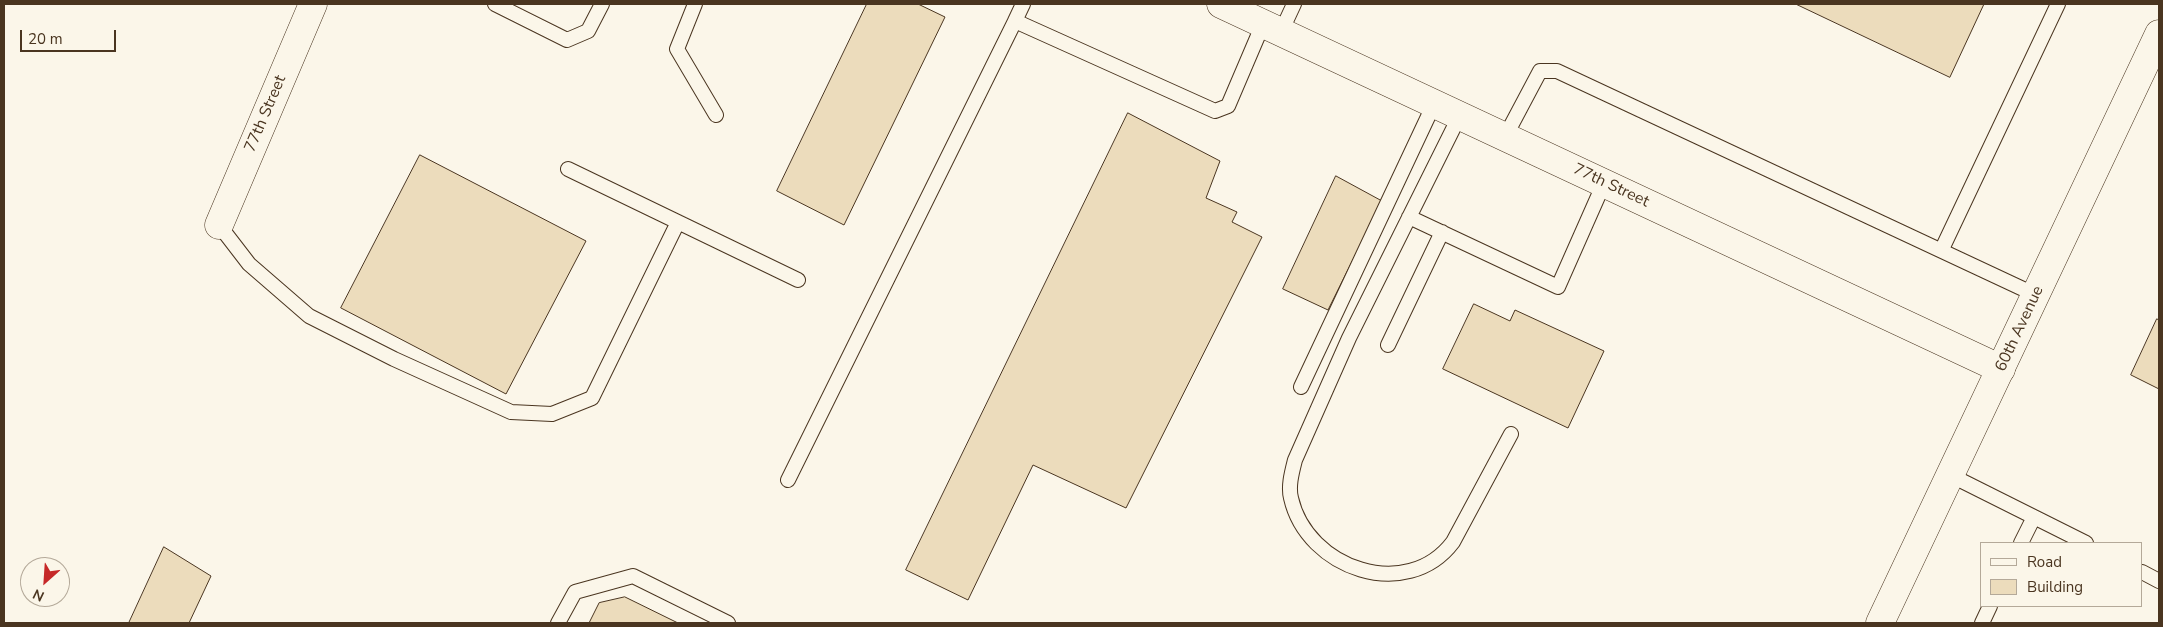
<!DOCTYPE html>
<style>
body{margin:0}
#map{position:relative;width:2163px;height:627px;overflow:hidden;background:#fbf6e9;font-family:"Nunito Sans",sans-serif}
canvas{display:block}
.frame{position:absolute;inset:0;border:5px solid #4a3520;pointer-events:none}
.legend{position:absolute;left:1980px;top:542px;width:162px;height:65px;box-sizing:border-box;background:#fbf6e9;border:1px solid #b4a999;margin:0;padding:6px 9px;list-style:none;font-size:15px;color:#4a3520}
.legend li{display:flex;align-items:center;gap:10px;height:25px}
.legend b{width:25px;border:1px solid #b4a999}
.north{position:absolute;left:20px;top:557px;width:50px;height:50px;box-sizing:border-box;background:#fbf6e9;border:1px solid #b4a999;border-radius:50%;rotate:206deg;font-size:14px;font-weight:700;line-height:20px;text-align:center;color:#4a3520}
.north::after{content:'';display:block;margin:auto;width:18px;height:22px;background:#c62828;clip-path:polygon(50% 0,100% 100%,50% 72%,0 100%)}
.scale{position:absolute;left:20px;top:30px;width:96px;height:22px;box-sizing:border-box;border:2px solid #4a3520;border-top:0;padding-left:6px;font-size:15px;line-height:18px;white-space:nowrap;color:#4a3520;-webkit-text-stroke:4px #fbf6e9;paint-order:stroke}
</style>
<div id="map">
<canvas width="2163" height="627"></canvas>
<div class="frame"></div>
<ul class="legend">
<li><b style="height:6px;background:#fbf6e9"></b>Road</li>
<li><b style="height:14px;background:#ecdcbc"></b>Building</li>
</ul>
<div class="north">N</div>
<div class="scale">20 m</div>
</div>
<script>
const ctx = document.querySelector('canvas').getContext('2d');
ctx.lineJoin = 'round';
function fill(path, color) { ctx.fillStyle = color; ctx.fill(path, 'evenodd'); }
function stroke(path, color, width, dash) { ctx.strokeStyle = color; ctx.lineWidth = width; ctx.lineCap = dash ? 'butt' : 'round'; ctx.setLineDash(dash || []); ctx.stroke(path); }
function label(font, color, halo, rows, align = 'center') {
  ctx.font = font + ' "Nunito Sans",sans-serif'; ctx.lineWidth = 4; ctx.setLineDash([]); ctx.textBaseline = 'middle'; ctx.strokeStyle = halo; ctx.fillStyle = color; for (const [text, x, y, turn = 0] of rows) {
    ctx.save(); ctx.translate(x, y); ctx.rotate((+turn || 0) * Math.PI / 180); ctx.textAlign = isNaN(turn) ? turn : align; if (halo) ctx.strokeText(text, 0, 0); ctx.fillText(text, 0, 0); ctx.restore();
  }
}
const building = new Path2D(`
 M867 4H918L945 17 844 225 777 191Z
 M1796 4H1984L1950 77Z
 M1128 113 1220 161 1206 198 1237 212 1232 222 1262 237 1126 508 1033 465 968 600 906 570Z
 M420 155 586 241 506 394 341 308Z
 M1336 176 1382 201 1328 310 1283 289Z
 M1474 304 1510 321 1515 310 1604 351 1568 428 1443 369Z
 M2157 319 2159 320V389L2131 375Z
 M164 547 211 576 189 623H129Z
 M625 597 678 623H589L599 603Z`);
fill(building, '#ecdcbc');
stroke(building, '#4a3520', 1);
const service = new Path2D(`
 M495 4 567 40 588 31 602 4
 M695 4 677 49 716 115
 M1023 4 1015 21 1215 111 1228 106 1263 24
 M1281 32 1294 4
 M1460 115 1349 338 1295 460C1292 472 1288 486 1291 498 1307 569 1407 603 1453 542L1511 434
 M1505 137 1540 71H1557L2036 295
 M568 169 798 280
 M1409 217 1558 287 1604 183
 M219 225 249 264 309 316 394 359 511 412 552 414 592 398 678 222
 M1942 249 2058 4
 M1388 345 1442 232
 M1301 387 1434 104
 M1950 475 2086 543
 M788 480 1015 21
 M2021 543 2034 517
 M2142 572 2159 581
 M558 623 575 592 633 576 728 623
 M1982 623 1990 606`);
const minor = new Path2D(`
 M1221 4 2001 369
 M219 225 313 4`);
const tertiary = new Path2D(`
 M1880 623 2159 34`);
stroke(service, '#4a3520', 16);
stroke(minor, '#4a3520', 29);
stroke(tertiary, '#4a3520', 29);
stroke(service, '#fbf6e9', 14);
stroke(minor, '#fbf6e9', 28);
stroke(tertiary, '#fbf6e9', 28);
label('16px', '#4a3520', '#fbf6e9', [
 ["77th Street",266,114,-67],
 ["77th Street",1611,186,25],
 ["60th Avenue",2020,329,-65]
]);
</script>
